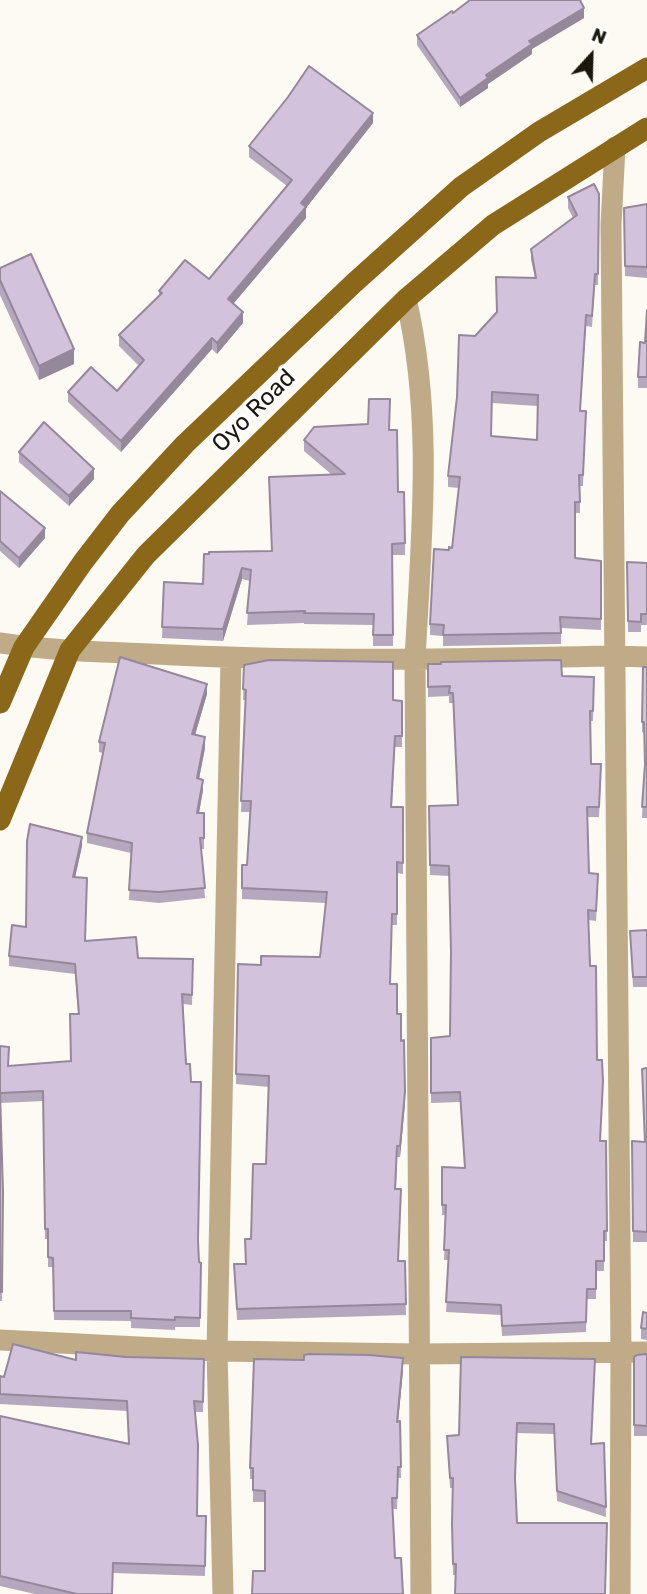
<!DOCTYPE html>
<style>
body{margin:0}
#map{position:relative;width:647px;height:1594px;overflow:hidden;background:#fdfaf4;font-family:Rubik,sans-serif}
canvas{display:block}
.north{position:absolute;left:556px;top:21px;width:70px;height:70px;-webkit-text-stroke:5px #fff;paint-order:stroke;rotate:22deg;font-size:19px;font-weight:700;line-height:28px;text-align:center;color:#1c170d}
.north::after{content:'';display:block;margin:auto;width:24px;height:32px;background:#1c170d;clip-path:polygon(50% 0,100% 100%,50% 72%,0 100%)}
</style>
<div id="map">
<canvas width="647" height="1594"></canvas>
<div class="north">N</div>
</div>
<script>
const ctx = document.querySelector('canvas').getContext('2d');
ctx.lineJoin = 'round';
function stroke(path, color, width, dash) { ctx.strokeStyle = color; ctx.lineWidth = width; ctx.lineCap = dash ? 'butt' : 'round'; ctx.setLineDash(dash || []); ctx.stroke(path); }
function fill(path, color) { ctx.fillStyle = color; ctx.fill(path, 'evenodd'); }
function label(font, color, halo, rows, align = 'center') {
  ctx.font = font + ' Rubik,sans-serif'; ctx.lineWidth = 7; ctx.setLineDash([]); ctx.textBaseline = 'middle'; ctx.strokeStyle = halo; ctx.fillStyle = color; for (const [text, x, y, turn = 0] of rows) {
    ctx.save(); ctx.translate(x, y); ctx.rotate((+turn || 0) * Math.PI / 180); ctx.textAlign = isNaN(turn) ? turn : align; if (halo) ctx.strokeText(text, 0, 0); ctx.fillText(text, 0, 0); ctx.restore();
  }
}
stroke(new Path2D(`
 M615 147 611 225 621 1352 620 1594
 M406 299C434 417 421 541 415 660L421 1594
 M0 643C58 652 116 652 174 655 321 662 467 659 614 656L647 657
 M0 1340 217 1351 418 1354 647 1352
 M223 1594 217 1351 231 658`), '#bfab88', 21);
stroke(new Path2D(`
 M0 703 24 647 83 562 120 514 185 444 354 283 461 187 539 132 647 68
 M0 820 70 650 146 555 406 299 493 225 647 128`), '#8b671a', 21);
fill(new Path2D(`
 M453 13 584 18 532 49V54L488 84V88L460 107 417 45V35Z
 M373 123 306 208V218L233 304 243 323 217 354 212 349 121 452 68 402V392L117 391 139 366 119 346V335L159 296V291L209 279 287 186 249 157V146Z
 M599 194 598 285H595L592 327 586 326 580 411H586L583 486H580V513H575V558L601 561V630L561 628V644L443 646V636L430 635V624L449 550 452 548 459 488 448 487V476L535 278 531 260V249L573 218 568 208V197ZM492 403 537 406V440L491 436Z
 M647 204V278L625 276 624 208Z
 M0 268 74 364 39 380 0 295Z
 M647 309V388H638V377L645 343Z
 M390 430 405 543V555H392L393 646H373V625L304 624V623L247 625 250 581 242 579 223 641 162 638 164 582 203 584 271 551 331 474 304 451V440Z
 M19 452 94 479 69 506 19 462Z
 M0 491 45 538 19 568 0 551Z
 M627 562 647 563V625H641V632H628Z
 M428 664 562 676 594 677 593 721H590L591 764 601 774 599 817H587L589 873 598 884 596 921 588 920 597 1060 603 1091 600 1141H606L607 1241H604V1271H596V1299H587L586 1332 502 1336 501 1315 446 1312 449 1260H444L446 1215H442V1167L465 1168 460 1102 431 1103V1038L450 1036 451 957 449 876 430 875 429 806 458 805 453 703H449V696L428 697Z
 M244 665 393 700 402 701V747H395L392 807H403V874L397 873V925H392L390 984 401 1041 405 1103 400 1157H397L396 1189 398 1261H405L406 1315 237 1320 234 1264H246L266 1164 269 1087 236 1084 238 964 261 965 320 957 326 903 242 899V865H247L250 812H241L245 700H243Z
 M647 667V818H642L644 767V733L642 732V722Z
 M207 694 195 735 205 748 199 779 203 790 199 813H204V849H201L205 898 159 903 129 900 131 853 87 843V833L103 753 99 752V742Z
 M82 846 75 877 85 941 138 958 193 959 192 1005 183 1004 199 1262 201 1263 200 1327H175V1330L131 1328V1321L54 1320 53 1267H48V1239H45L43 1101 1 1103 3 1202 2 1301H0V1046L9 1057V1066L71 1061 78 1014 75 974 9 966V956L26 927Z
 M647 930V987H633L630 931Z
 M647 1068V1242H633L632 1141 645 1142Z
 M647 1313V1340L641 1339V1328Z
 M647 1354V1436H634V1357Z
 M126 1357 204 1359 203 1412H195L197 1516H206L205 1576 113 1573 112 1594H35L0 1586V1416L129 1443 127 1411 0 1404V1376L4 1377 76 1360Z
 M461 1357 592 1444 604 1443 606 1517 557 1501 554 1434 517 1433 456 1575H453L452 1535V1488H450L447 1436 459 1435Z
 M403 1370 398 1422 400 1421 401 1478H398L397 1509H392L395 1558 265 1571V1502H253V1479H250V1468Z`), '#b5a7bd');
fill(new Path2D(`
 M584 8V18L532 49V54L488 84V88L460 107V98L486 75 529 41Z
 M373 113V123L306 208V218L228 310V299L301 203Z
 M243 312V323L217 354V343Z
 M212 338V349L121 452V441Z
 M74 349V364L39 380V366Z
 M94 469V479L69 506V496Z
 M45 528V538L19 568V558Z
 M242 568V579L223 641V629Z
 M207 684V694L192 745V734Z
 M205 737V748L197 789V778Z
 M203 780V790L197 824V813Z
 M82 837V846L73 887V877Z
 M405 1092V1103L400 1157V1146Z
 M403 1358V1370L397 1433V1422Z`), '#94889a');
const building = new Path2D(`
 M470 0H580L584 8 529 41 532 44 486 75 488 78 460 98 417 35 452 11 453 13Z
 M309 66 373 113 301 203 306 207 228 299 243 312 217 343 212 338 121 441 68 392 91 367 117 391 144 360 119 335 162 293 159 291 185 260 209 279 292 180 249 146 288 97Z
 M594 184 599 194 598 274H595L592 316 586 315 580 411H586L583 475H579L580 502H575V558L601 561V619L560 617 561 633 443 635 444 625 430 624 434 549 449 550V547L452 548 460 477 448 476 457 397 459 335 475 336 497 312 496 277 536 278 531 249 577 215 568 197ZM492 392 538 395 537 440 491 436Z
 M647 204V267L625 266 624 208Z
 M31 254 74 349 39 366 0 280V268Z
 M647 310V377H638L640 342 645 343Z
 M369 399H390L389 430H397L398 492H404L405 543 392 544 393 635H373L374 614 304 613 305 611 247 613 251 570 242 568 223 629 162 627 164 582 203 584 204 554H209V552L272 551 269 477 345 474 304 440 314 427 368 424Z
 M44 422 94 469 69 496 19 452Z
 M0 491 45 528 19 558 0 541Z
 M627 562 647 563V614H641V622L628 621Z
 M120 657 207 684 192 734 205 737 197 778 203 780 197 813H204V838H200L205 888 159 892 129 890 132 843 87 833 105 743 99 742Z
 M269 660 393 662V700L402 701V736H395L391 807H403V863L397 862V914H392L390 984H397V1014H401V1041L404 1040 405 1092 400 1146H397L395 1189H401L398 1261H405L406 1304 237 1309 234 1264H246L245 1239H251L253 1164H266L269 1076 236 1074 238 964 261 965V956L320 957 327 892 242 888V865H247L251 801H241L246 690 243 689 244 665Z
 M561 660 562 676 594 677 593 711H590L591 764H601L599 807H587L589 873 598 874 596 911 588 910 590 966H596L597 1060H602L603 1081 600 1141H606L607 1231H604V1261H596V1289H587L586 1322 502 1326 501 1305 446 1302 449 1250H444L446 1205H442V1167L465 1168 460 1092 431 1093V1038L450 1036 451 951 449 866 430 865 429 806 458 805 453 693H449L450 686 428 687V664H441V662Z
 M643 667H647V807H642L645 764 644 722H642Z
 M30 824 82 837 73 877 87 878 85 941 136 937 138 958 193 959 192 995 182 994 186 1064H190L191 1082H201L198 1240 199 1262 201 1263 200 1318 175 1317V1320L131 1318V1311H54L53 1258 48 1257V1229H45L43 1091 0 1093 3 1192 2 1292H0V1046L9 1047 8 1066 71 1061 70 1014H79L75 964 9 956 12 925 26 927 27 841Z
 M647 930V977H633L630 931Z
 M647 1068V1232L633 1231 632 1141 645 1142 642 1069Z
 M643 1312 647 1313V1329L641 1328Z
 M13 1344 76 1360V1352L126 1357 204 1359 203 1402 194 1401 198 1445 197 1516H206L205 1566 113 1563 112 1594H77L0 1576V1416L129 1444 127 1401 0 1394V1376L4 1377Z
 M309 1354 369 1355 403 1358 397 1422 400 1421 401 1467H398L397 1498H392L395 1558H401L403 1594H252L253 1571H265V1491L253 1490V1468H250L254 1359 304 1360V1355Z
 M647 1354V1426L634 1425V1357L637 1355Z
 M461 1357 595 1359 591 1444 604 1443 606 1507 557 1491 554 1424 517 1423 515 1478 517 1523H607L605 1594H455L456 1564H453L452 1524 453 1478H450L447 1436 459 1435Z`);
fill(building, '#d3c2dc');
stroke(building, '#94889a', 2);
label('24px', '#1c170d', '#fff', [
 ["Oyo Road",254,411,-45]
]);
</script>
